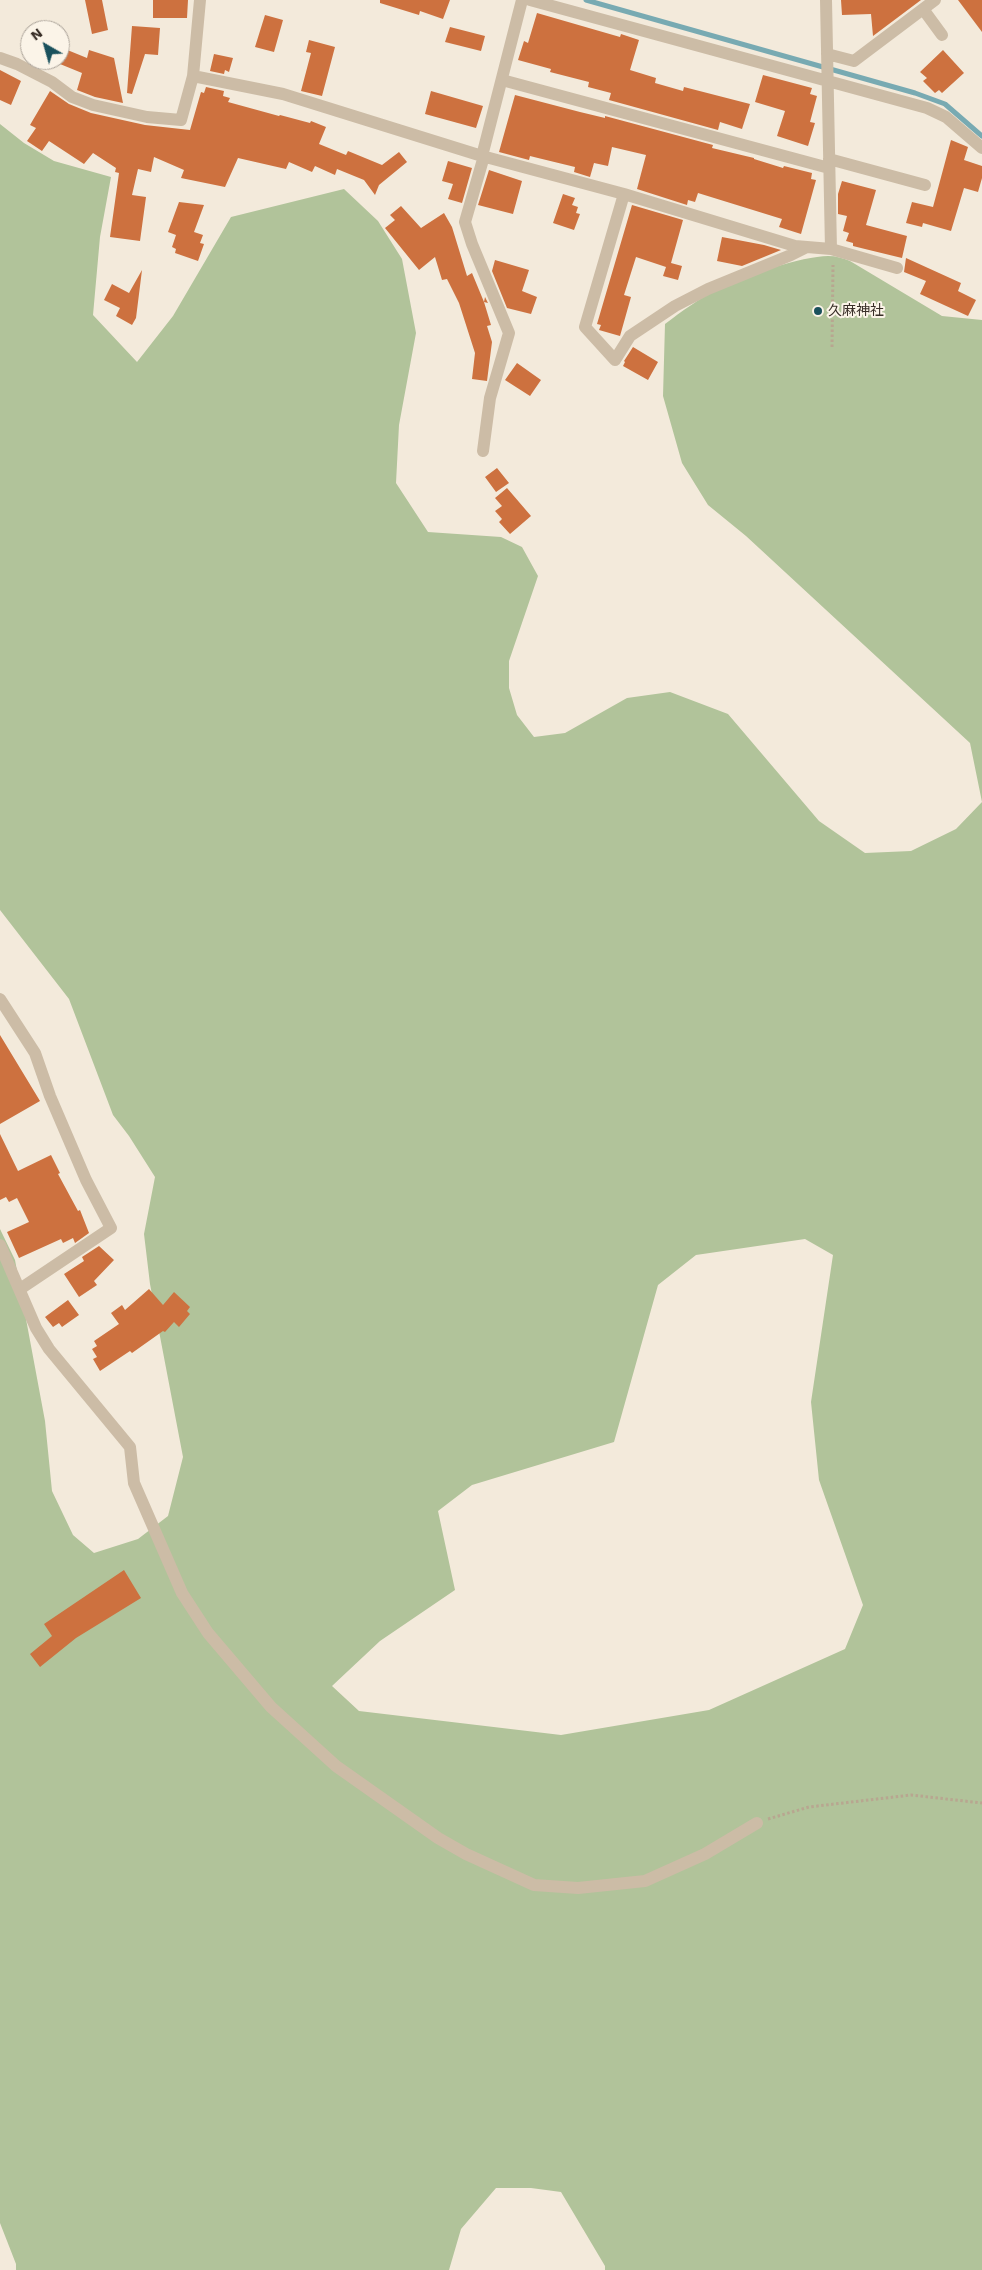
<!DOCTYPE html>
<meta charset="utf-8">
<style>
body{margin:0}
#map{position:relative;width:982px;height:2270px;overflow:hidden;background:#f3eadb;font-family:"Work Sans",sans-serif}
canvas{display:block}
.north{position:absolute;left:20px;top:20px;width:50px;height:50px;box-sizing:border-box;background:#fbf4e8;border:1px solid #ada59b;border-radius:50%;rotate:322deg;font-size:14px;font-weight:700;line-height:20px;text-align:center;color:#382e27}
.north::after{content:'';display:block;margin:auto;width:18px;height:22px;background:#1a515c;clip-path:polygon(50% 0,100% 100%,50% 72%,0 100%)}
</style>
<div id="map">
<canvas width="982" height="2270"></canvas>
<div class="north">N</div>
</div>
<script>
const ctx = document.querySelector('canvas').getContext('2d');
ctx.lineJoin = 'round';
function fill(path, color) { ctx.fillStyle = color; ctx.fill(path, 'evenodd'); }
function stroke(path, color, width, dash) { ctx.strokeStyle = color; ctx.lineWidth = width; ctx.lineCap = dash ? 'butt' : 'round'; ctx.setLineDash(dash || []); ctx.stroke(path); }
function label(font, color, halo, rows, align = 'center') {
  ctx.font = font + ' "Work Sans","Noto Sans JP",sans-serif'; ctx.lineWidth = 4; ctx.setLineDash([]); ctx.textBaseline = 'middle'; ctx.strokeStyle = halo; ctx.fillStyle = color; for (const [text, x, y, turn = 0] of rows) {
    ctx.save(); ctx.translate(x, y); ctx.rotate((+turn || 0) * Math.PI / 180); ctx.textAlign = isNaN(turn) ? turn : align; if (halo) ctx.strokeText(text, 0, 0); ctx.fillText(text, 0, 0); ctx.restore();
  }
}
fill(new Path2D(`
 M0 124 24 143 54 161 111 177 100 237 93 315 137 362 173 316 231 217 344 189 378 221 402 259 416 333 399 425 396 483 428 532 501 537 522 547 538 576 509 661V688L517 715 534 737 565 733 627 698 670 692 728 714 819 821 865 853 911 851 956 829 982 802 970 743 746 536 708 505 682 463 663 396 665 324C682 311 700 298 720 288 742 276 803 256 828 256 836 256 843 258 850 261L942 316 982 320V2270H605V2266L561 2192 531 2188H496L461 2229 449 2270H16V2264L0 2223V1229L15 1260 45 1421 52 1491 73 1535 94 1553 138 1539 168 1516 183 1457 150 1284 144 1234 155 1177 129 1136 113 1115 69 999 0 910ZM805 1239 833 1255 811 1402 819 1480 863 1605 845 1649 709 1710 561 1735 359 1711 332 1686 380 1641 455 1590 438 1511 472 1485 614 1442 658 1285 696 1255Z`), '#b1c39a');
stroke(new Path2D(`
 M586 0 915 93 945 104 982 136`), '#78aab2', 5);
fill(new Path2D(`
 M85 0H102L108 30 92 34Z
 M153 0H188L187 18H153Z
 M380 0H450L443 19 420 11 419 15 380 3Z
 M841 0H921L873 36 871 14 842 15Z
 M958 0H982V32Z
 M537 13 620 37 621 34 639 40 630 70 656 78 655 83 683 91 684 87 750 104 742 129 720 122 718 130 609 100 611 93 588 87 589 82 550 72 551 69 518 60 524 41 528 43Z
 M265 15 283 20 274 52 255 47Z
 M132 26 160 28 158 55 145 54 132 94 127 93Z
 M450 27 485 36 481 51 445 42Z
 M309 40 335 47 322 96 301 91 311 53 306 52Z
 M60 47 87 58 89 50 114 58 123 103 95 97 77 90 82 73 60 64Z
 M943 50 964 73 942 93 939 90 935 93 923 81 927 78 920 72Z
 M214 54 233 58 229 72 225 70 224 74 210 71Z
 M0 70 21 81 11 105 0 100Z
 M763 75 812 88 810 94 817 96 810 122 815 123 808 146 777 136 785 111 755 102Z
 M206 87 224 91 223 96 230 98 228 102 279 116 280 115 310 123 311 121 326 127 319 144 346 155 348 151 382 165 399 152 407 162 379 185 375 195 364 180 337 169 335 175 315 166 312 172 289 162 286 169 238 158 225 187 181 178 184 170 154 157 151 172 138 169 132 195 146 197 140 241 110 237 119 173 115 172 116 168 93 153 84 164 49 141 42 151 27 141 36 128 30 125 50 91 69 104 91 113 145 125 190 130 201 92 204 93Z
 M431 91 483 106 476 128 425 114Z
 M515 95 580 112 605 118V116L713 145 712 148 754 158V159L783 168 784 166 812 173 811 179 816 180 801 234 779 227 782 219 698 193 695 202 688 200 687 205 637 189 646 155 612 147 608 166 594 163 590 177 574 172 575 167 538 158 530 156 529 160 499 152Z
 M951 140 968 147 964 160 982 166V178L978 192 964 188 951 231 923 223 922 227 906 223 912 202 933 207Z
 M448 161 472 168 462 203 448 199 453 184 442 181Z
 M489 170 522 181 513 214 478 205Z
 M842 181 876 190 866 225 907 236 902 258 865 249 853 246V243L846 241 849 233 843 231 847 216 838 214V194Z
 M563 194 575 198 572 205 578 207 576 213 580 214 574 230 553 223Z
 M179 202 204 205 194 232 203 235 200 243 204 244 198 261 175 253 176 249 172 247 176 235 168 232Z
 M632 205 683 220 671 263 682 266 678 280 663 276 666 267 636 257 624 295 631 297 620 336 599 330 601 325 597 324Z
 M401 206 421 228 444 213 452 227 467 276 472 273 484 302 485 297 488 303 484 302 491 325 487 326 492 342 487 381 472 379 475 353 459 303 447 279 442 280 435 257 419 270 385 228 395 220 390 215Z
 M722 237 764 245 781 250 742 266 717 261Z
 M906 258 961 283 958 291 976 300 968 316 920 294 926 281 904 272Z
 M495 260 529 270 522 291 537 297 531 314 507 308 492 271Z
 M142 270 136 318 132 325 116 316 120 308 104 300 112 284 129 293Z
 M633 347 658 362 648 380 623 366 625 362 624 361Z
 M517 363 541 380 530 396 505 380Z
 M497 468 509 483 496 492 485 477Z
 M507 488 531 516 510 534 499 522 502 519 495 511 502 506 495 498Z
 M0 1035 40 1101 0 1124Z
 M0 1134 18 1171 51 1155 60 1173 58 1174 78 1211 80 1210 89 1233 75 1243 73 1238 63 1243 61 1239 19 1258 7 1232 29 1222 17 1198 9 1202 6 1197 0 1200Z
 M99 1246 114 1260 94 1281 97 1285 79 1297 64 1274 84 1261 82 1257Z
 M149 1289 163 1305 174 1292 190 1307 187 1311 190 1314 179 1327 174 1322 165 1332 163 1331 132 1353 130 1351 100 1371 93 1359 97 1357 92 1349 97 1346 94 1341 119 1324 111 1313 122 1305 125 1310Z
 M68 1300 79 1315 62 1327 59 1323 53 1327 45 1317Z
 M124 1570 141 1598 76 1638 40 1667 30 1654 52 1636 44 1624Z`), '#cd713f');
stroke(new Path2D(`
 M832 347 833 265
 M768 1819 809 1807 911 1795 982 1803`), '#b8a690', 3, [2.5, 2.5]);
stroke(new Path2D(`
 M530 0 927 108 946 117 982 148
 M923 9 942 35
 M827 54 854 61 935 0
 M0 58 17 64 52 82 72 97 93 105 147 117 181 120 193 76 200 0
 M193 76 283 94 482 156 624 194 795 246 831 249 826 0
 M502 80 829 168
 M482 156 522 0
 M829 159 925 185
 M624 194 585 327 615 360 630 336 675 306 708 289 791 255 807 247
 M831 249 897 268
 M483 451 490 398 509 333 472 244 465 222 484 156
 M0 999 35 1053 50 1096 86 1180 111 1228 20 1289
 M0 1245 36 1328 49 1349 130 1447 134 1483 182 1593 208 1633 271 1707 336 1766 438 1838 466 1854 534 1885 578 1888 645 1881 705 1854 757 1823`), '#ccbca6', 12);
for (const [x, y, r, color] of [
 [818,311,5,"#1a515c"]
]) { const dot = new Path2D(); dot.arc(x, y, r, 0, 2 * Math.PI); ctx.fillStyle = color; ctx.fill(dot); stroke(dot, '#fbf4e8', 2); }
label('14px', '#382e27', '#fbf4e8', [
 ["久麻神社",828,311]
], 'left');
</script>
